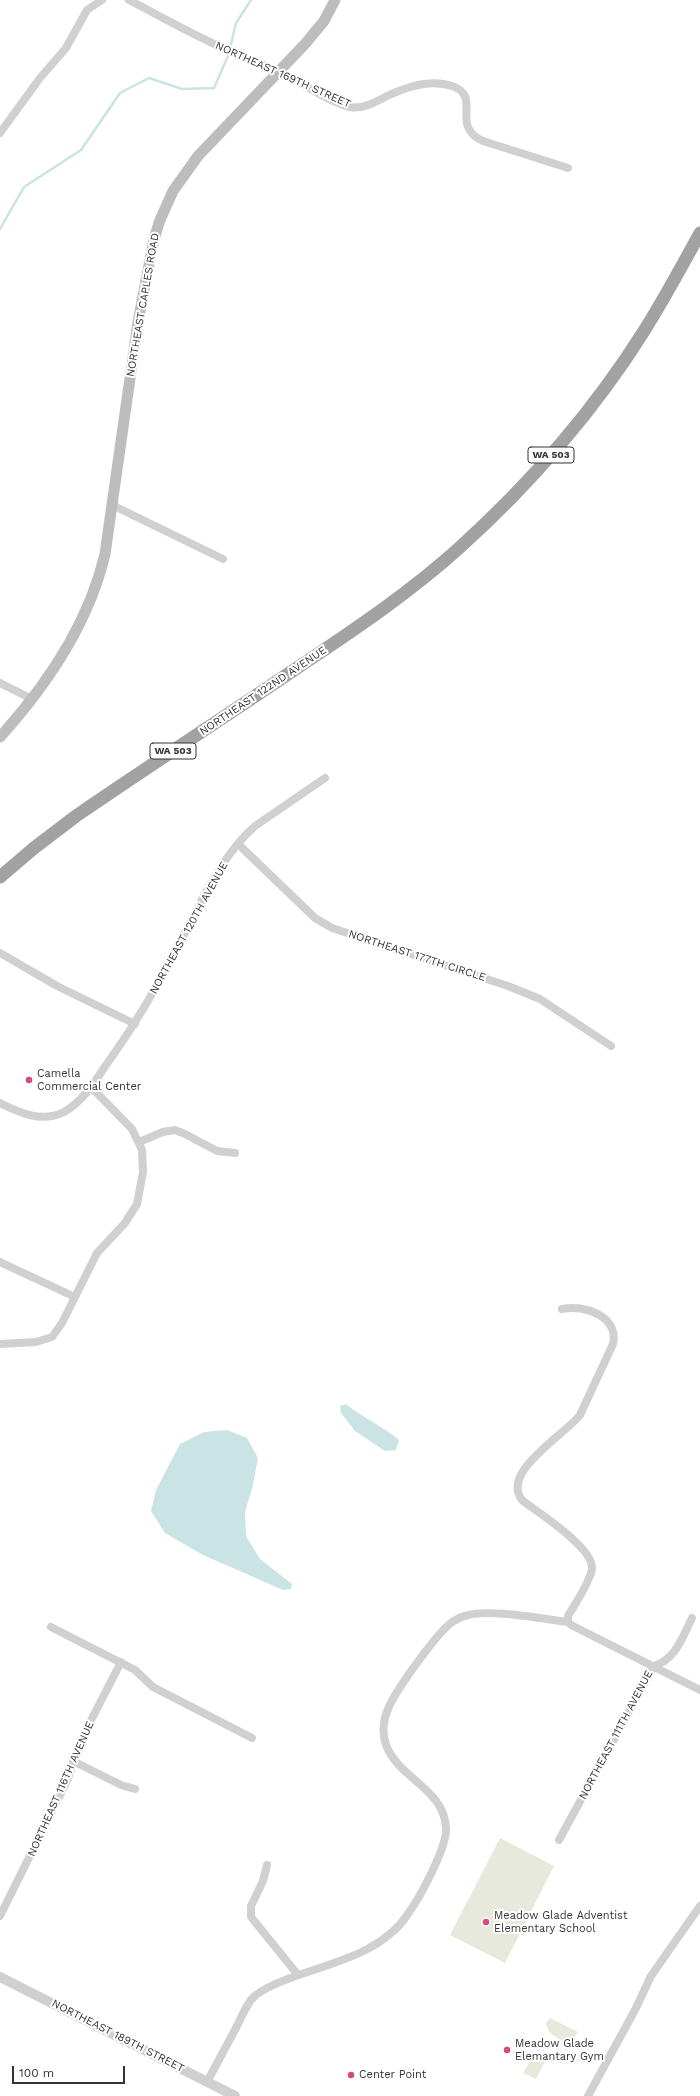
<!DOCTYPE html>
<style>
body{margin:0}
#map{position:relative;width:700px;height:2096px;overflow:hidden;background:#fff;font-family:"Work Sans",sans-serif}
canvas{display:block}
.scale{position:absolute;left:12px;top:2066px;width:113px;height:18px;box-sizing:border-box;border:2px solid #333;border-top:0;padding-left:5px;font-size:12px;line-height:14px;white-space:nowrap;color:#333;-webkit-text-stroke:3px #fff;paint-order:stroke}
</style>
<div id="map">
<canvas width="700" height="2096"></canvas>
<div class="scale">100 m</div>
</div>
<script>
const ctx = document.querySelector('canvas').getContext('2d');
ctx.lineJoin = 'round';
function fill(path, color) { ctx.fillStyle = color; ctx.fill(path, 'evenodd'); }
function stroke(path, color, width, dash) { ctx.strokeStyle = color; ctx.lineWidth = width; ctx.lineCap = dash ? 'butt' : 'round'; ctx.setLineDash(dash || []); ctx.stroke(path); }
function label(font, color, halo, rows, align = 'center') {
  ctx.font = font + ' "Work Sans",sans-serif'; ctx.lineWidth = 4; ctx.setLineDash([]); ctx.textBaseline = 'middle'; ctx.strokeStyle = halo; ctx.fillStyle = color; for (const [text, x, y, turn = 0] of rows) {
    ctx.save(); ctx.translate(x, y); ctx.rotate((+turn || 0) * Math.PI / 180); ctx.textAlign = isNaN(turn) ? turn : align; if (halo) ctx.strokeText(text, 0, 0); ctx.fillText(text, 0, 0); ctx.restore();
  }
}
fill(new Path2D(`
 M500 1838 554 1866 505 1963 450 1935Z
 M550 2018 578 2032 569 2046 549 2032 546 2023Z
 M534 2054 546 2060 536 2079 523 2073Z`), '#e7e9dd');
fill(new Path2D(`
 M346 1404C363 1418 383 1426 399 1440L396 1450 385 1451 355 1431 341 1413 340 1406Z
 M227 1430 247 1438 258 1458 253 1485 245 1512 246 1536 260 1559 292 1584 291 1589 283 1590 203 1555 165 1533 151 1511 156 1490 180 1444 204 1432Z`), '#cae3e5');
stroke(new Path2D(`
 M231 44 236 23 251 0
 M0 229 24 187 81 150 120 93 149 78 182 89 214 88 228 56`), '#cae3e5', 2.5);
stroke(new Path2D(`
 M129 0C154 13 179 27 204 39 229 52 255 60 280 72 301 82 328 102 350 107 362 110 377 101 387 96 406 87 432 79 452 86 483 96 449 126 483 141L568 168
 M0 133 40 78 66 48 87 10 102 0
 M112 505 223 559
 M0 683 32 699
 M238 844 315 918 332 928 508 986 540 999 611 1046
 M0 953 57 986 135 1024
 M0 1103C20 1113 42 1123 64 1112 82 1102 95 1082 106 1065 135 1025 159 984 181 940 202 901 221 856 255 826L325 778
 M139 1142 163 1132 175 1130 185 1134 217 1151 235 1153
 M0 1262 75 1297
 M562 1309C584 1304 619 1316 613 1344L580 1415C566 1434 498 1473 523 1501 539 1513 594 1548 592 1569 590 1582 575 1604 568 1616V1622
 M0 1344 36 1342 52 1337 62 1323 97 1253 125 1223 137 1204 143 1172 142 1150 132 1129 91 1087
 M568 1622 571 1625 700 1690
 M51 1627 135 1670 153 1687 252 1738
 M73 1761 121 1785 135 1789
 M559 1840 654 1666C676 1659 682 1638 692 1618
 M267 1865 263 1881 251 1906V1917L298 1975
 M0 1916 67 1781 84 1734 121 1662
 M207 2082C217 2063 227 2045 237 2026 242 2016 247 2002 256 1995 267 1986 280 1982 293 1977 334 1962 382 1953 408 1914 420 1897 448 1846 446 1827 443 1788 399 1779 386 1745 382 1734 383 1720 388 1709 395 1691 437 1633 452 1622 457 1619 463 1616 468 1615 490 1609 544 1619 568 1622
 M588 2096 635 2010 651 1976 700 1906`), '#d0d0d0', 8);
stroke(new Path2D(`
 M0 1977 235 2096`), '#d0d0d0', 10);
stroke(new Path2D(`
 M0 737C47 685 89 623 105 554L138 322 154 239 160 220 173 191 198 156 305 44 324 21 335 0`), '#bdbdbd', 11);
stroke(new Path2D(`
 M0 877 34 848 76 816C149 766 223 718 297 668 352 631 408 594 458 549 529 485 593 412 644 331 664 299 682 266 700 233`), '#a2a2a2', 13);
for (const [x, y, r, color] of [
 [29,1080,4,"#d44b81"],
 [486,1922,4,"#d44b81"],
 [507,2050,4,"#d44b81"],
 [351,2075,4,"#d44b81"]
]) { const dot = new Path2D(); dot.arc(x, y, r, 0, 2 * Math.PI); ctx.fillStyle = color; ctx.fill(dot); stroke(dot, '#fff', 1.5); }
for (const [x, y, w] of [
 [551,455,46],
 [173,751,46]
]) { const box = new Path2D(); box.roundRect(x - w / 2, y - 8, w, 16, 3); ctx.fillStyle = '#fff'; ctx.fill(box); stroke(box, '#333', 1); }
label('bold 10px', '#333', null, [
 ["WA 503",551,455],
 ["WA 503",173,751]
]);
label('11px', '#333', '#fff', [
 ["NORTHEAST 169TH STREET",283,75,24],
 ["NORTHEAST CAPLES ROAD",143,305,-80],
 ["NORTHEAST 122ND AVENUE",263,691,-34],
 ["NORTHEAST 120TH AVENUE",189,928,-61],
 ["NORTHEAST 177TH CIRCLE",417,956,18],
 ["NORTHEAST 111TH AVENUE",616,1735,-62],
 ["NORTHEAST 116TH AVENUE",61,1789,-66],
 ["NORTHEAST 189TH STREET",118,2036,27]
]);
label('11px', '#333', '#fff', [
 ["Camella",37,1074],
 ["Commercial Center",37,1087],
 ["Meadow Glade Adventist",494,1916],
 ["Elementary School",494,1929],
 ["Meadow Glade",515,2044],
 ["Elemantary Gym",515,2057],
 ["Center Point",359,2075]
], 'left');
</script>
